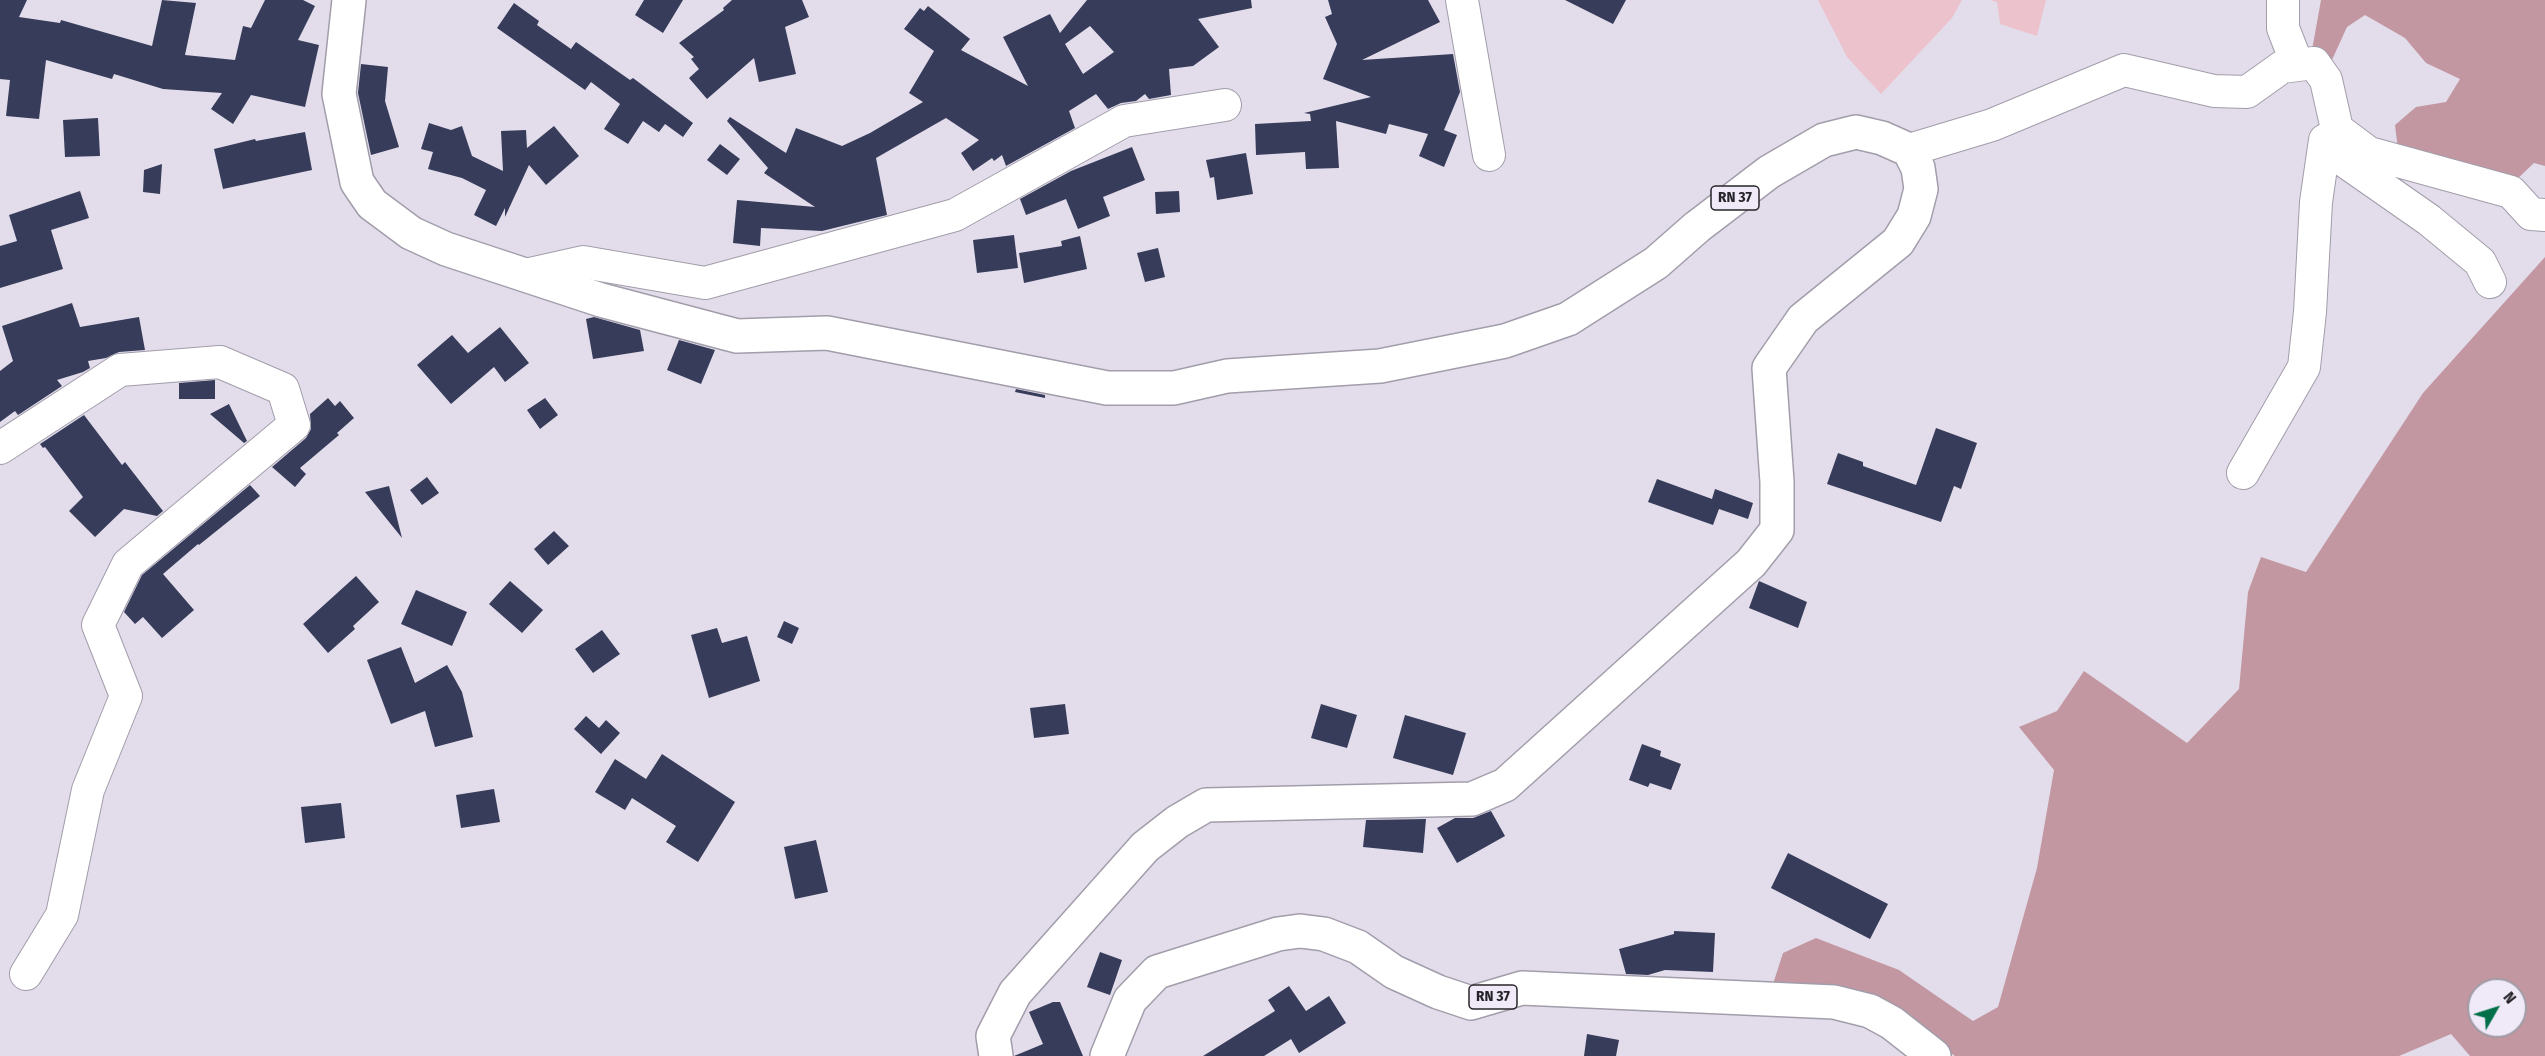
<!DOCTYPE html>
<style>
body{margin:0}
#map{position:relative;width:2545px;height:1056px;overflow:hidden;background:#e3ddeb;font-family:"Fira Sans Condensed",sans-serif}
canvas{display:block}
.north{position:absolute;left:2467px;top:978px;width:60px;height:60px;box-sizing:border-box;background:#f0eaf8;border:2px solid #9f9ba5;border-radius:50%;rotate:51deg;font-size:16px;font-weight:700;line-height:24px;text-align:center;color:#262429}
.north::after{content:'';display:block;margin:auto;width:21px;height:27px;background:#037049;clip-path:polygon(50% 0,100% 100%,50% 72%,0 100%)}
</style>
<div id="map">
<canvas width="2545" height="1056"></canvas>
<div class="north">N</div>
</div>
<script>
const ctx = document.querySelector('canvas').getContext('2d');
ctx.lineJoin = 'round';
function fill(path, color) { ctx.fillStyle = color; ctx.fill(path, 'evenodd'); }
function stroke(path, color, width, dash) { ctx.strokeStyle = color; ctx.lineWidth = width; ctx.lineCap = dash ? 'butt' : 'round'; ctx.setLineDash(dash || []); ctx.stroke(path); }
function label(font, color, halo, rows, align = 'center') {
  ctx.font = font + ' "Fira Sans Condensed",sans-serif'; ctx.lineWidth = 6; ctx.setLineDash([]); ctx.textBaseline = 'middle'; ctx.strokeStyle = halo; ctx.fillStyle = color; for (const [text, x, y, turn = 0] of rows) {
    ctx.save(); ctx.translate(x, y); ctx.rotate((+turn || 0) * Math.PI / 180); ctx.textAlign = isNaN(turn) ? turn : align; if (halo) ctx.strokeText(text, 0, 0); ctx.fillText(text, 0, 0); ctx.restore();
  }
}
fill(new Path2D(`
 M1818 0H1962L1952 18 1881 94 1847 57Z
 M1990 0H2046L2037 36 2000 24 1997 2Z`), '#ecc3cc');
fill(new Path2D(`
 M2321 0H2545V166L2534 163 2514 182 2398 150 2395 125 2416 107 2446 102 2460 79 2426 63 2405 38 2365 15 2347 27 2331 62 2312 50Z
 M2545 257V1056H2470L2451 1034 2399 1056H1955L1867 994 1772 987 1783 953 1816 938 1899 970 1973 1021 1998 1007 2037 868 2054 770 2019 727 2057 711 2084 671 2187 743 2239 689 2248 592 2261 557 2306 572 2423 393ZM2479 990H2515V1026H2479Z`), '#c297a1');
fill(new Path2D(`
 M0 0H27L19 17 60 23 61 20 152 46 162 0 196 3 185 55 235 60 243 26 251 28 265 0H303L315 6 298 40 319 45 305 107 251 95 233 124 211 109 222 93 163 89 114 74 112 79 46 60 39 119 6 116 10 80 0 79Z
 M644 0H683L663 33 635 15Z
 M732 0H802L809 17 785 27 796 74 759 82 754 58 707 99 689 78 699 69 691 59 694 57 679 43 724 10 723 8Z
 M1087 0H1251L1252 8 1198 19 1219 47 1193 66 1169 69 1171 95 1149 99 1145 94 1136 101 1121 103 1108 109 1096 94 1069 111 1075 128 1006 166 1002 155 994 161 992 158 973 171 961 153 979 140 946 118 876 158 887 215 822 231 761 228 760 246 733 243 737 200 815 207 764 173 768 168 727 121 730 117 786 153 796 128 842 146 870 133 923 102 909 93 934 51 904 29 920 8 924 11 928 6 970 39 961 50 1028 86 1003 37 1050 14 1060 33ZM1090 26 1114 52 1083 74 1065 44Z
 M1328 0H1428L1440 22 1362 60 1453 54 1460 92 1444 130 1457 135 1444 167 1419 156 1428 134 1389 124 1386 134 1336 121 1339 168 1306 169 1305 152 1256 155 1255 124 1311 121 1310 114 1304 113 1371 97 1323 79 1337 44 1325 17 1332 14Z
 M1565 0H1626L1613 24Z
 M514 3 539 21 537 25 571 49 576 42 630 80 633 78 693 123 683 137 665 124 659 132 643 121 628 144 604 129 620 104 591 82 585 90 497 28Z
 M361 64 388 67 385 101 399 147 371 155 358 93Z
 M98 118 100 156 65 157 63 120Z
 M429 123 451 130 462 126 472 156 503 171 501 131 526 130 527 148 554 126 579 156 546 185 529 165 505 217V208L496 226 474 215 486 190 462 178 428 169 433 152 421 149Z
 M305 132 312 170 223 189 214 149 255 139 256 141Z
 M720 144 740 159 727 175 707 160Z
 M1132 147 1145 180 1103 197 1110 216 1078 229 1066 199 1026 215 1020 199 1071 171Z
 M1246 153 1253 194 1217 200 1214 177 1210 178 1206 160Z
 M162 164 160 194 143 192 144 170Z
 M80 191 89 218 51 230 63 269 0 288V246L17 241 9 215Z
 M1179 191 1180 212 1156 214 1155 192Z
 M1014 235 1018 268 977 273 973 240Z
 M1080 236 1087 269 1024 283 1019 253 1062 246 1061 241Z
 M1158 248 1165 277 1145 282 1137 253Z
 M72 303 80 327 139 317 145 350 119 352 106 358 88 361 90 368 83 372 57 380 62 386 18 415 15 411 0 422V371L13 361 2 326Z
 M594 317 640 330 644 351 593 359 586 319Z
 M500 327 529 363 505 382 494 367 451 404 417 365 452 335 468 353Z
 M679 340 715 350 701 384 667 370Z
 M215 380V399H179V383Z
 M1016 389 1045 395V398L1015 392Z
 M328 398 335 406 340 401 354 418 337 433 339 435 300 468 306 474 295 487 272 467 306 438 311 429 310 414Z
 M545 398 558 415 540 429 527 410Z
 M229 404 247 441 244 443 210 414Z
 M84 415 122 465 125 462 163 511 157 516 124 509 95 537 69 511 83 497 45 447 43 448 40 444Z
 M1936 428 1977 443 1961 489 1954 486 1941 522 1827 484 1838 453 1863 462V466L1916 485Z
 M427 477 439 493 422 505 410 490Z
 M1657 479 1712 499 1715 489 1753 503 1748 519 1719 509 1713 525 1648 502Z
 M250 485 260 496 199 545 198 544 163 574 194 610 162 638 143 617 135 624 124 612 142 575Z
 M389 486 402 538 365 492Z
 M554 531 569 546 548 565 534 549Z
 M356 576 379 602 353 626 355 629 328 653 303 624Z
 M510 581 543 610 522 633 489 604Z
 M1759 581 1807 602 1798 628 1749 608Z
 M416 590 467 612 452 646 401 624Z
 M784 621 799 628 792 644 777 637Z
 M717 628 722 643 747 636 760 681 709 698 691 635Z
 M602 630 620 654 593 673 575 649Z
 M401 647 415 683 447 665 462 692 473 737 435 747 425 711 391 724 367 660Z
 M1065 704 1069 734 1034 738 1030 708Z
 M1321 704 1357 715 1347 748 1311 738Z
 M1405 715 1466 733 1453 775 1393 758Z
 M586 716 599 728 606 720 620 733 601 754 574 729Z
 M1642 744 1661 751 1660 756 1681 764 1671 790 1650 783 1648 787 1629 780Z
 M662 754 735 802 698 862 666 842 676 826 632 798 625 810 595 792 615 759 646 779Z
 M494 789 500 822 461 828 456 795Z
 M341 803 345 838 305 843 301 807Z
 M1491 811 1505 836 1457 863 1437 828 1455 818H1473Z
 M1426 819 1423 853 1363 847 1366 820Z
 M816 840 828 892 795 899 784 847Z
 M1788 853 1888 904 1870 939 1771 888Z
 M1674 931 1715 933 1713 972 1665 970 1648 975 1626 974 1619 949 1674 934Z
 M1100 952 1122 960 1110 995 1087 987Z
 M1289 986 1306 1011 1329 996 1346 1023 1299 1053 1291 1039 1264 1056H1203L1275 1011 1268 1000Z
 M1053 1002H1060L1083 1056H1014L1043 1044 1029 1012Z
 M1587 1034 1619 1040 1616 1056H1584Z`), '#373c5b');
const minor = new Path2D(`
 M1462 0 1489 155
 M2283 0V28L2297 64
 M2332 149 2343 160 2429 220 2480 262 2490 282
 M1909 150 1992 125 2124 70 2214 91 2247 92 2282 67 2314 63 2326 80 2337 129 2369 153 2511 192 2531 214 2545 215
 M525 275 583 262 705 283 955 215 1124 121 1225 105
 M0 448 120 370 220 362 283 389 294 425 128 564 98 625 126 696 88 790 62 915 26 974
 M2243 473 2304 367 2310 312 2316 202 2325 140`);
const major = new Path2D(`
 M349 0 339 94 357 182 372 204 411 233 446 249 601 300 737 336 827 333 1107 388H1174L1227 376 1380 366 1505 341 1568 319 1656 263 1697 227 1769 172 1824 140 1856 132 1882 138 1909 150 1918 168 1921 189 1914 216 1898 242 1803 319 1769 368 1777 482V530L1751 563 1505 785 1472 799 1206 805 1177 822 1145 847 1015 993 993 1036 996 1056
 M1107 1056 1130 1000 1157 972 1278 934 1300 931 1324 934 1358 947 1394 972 1438 992 1471 1003 1522 988 1834 1002 1870 1011 1892 1023 1934 1056`);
stroke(minor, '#a29daa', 34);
stroke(major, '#a29daa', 36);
stroke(minor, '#fff', 32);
stroke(major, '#fff', 33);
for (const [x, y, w] of [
 [1735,198,48],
 [1493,997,48]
]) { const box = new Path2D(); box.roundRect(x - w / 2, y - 12, w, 24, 4.5); ctx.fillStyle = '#f0eaf8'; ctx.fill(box); stroke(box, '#262429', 1.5); }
label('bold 15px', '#262429', null, [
 ["RN 37",1735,198],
 ["RN 37",1493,997]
]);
</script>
